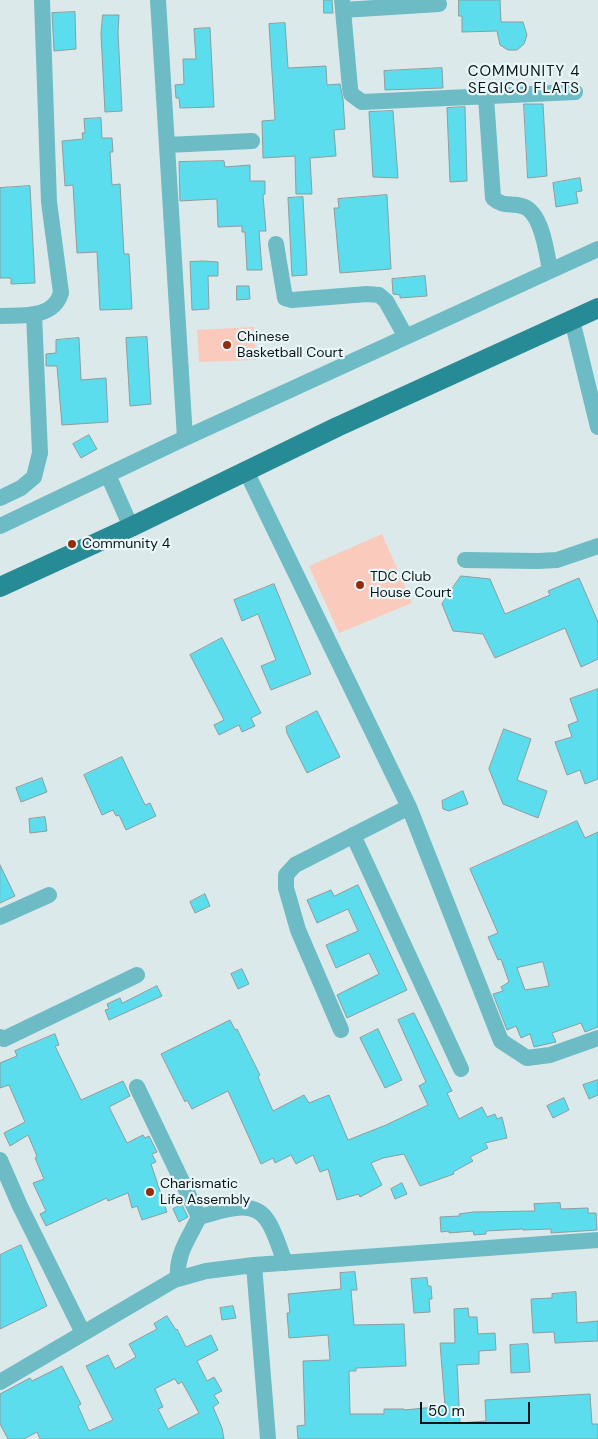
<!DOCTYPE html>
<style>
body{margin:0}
#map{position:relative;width:598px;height:1439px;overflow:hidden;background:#dbe9eb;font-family:"DM Sans",sans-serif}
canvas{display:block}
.scale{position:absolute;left:420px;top:1402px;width:110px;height:22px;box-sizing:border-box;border:2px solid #101515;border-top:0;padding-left:6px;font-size:15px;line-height:18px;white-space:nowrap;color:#101515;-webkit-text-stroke:4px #e8f7f9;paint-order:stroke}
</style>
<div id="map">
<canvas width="598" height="1439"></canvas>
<div class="scale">50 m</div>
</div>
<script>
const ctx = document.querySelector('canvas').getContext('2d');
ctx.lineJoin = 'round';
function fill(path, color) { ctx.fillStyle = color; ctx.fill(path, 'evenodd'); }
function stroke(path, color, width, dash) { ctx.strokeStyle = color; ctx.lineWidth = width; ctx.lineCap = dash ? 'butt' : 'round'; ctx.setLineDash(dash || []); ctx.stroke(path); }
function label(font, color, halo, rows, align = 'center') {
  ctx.font = font + ' "DM Sans",sans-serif'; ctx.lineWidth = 4.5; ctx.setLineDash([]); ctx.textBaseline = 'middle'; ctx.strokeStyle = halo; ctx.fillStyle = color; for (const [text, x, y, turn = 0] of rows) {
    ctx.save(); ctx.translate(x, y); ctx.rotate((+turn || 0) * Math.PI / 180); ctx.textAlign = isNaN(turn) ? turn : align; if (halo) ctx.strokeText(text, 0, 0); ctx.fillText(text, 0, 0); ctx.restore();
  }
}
fill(new Path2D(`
 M254 327 256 360 199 362 197 330Z
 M382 534 412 603 339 633 309 566Z`), '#facabd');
const building = new Path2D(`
 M324 0H332L333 13H324Z
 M459 0H500L501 22H523L527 35 524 44 517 50H508L500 45 497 31 462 32V16H459Z
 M75 12 76 49 54 51 52 13Z
 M103 15H119L118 32 122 111 105 112 101 34Z
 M285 23 288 68 326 66 327 85 340 84 343 99 345 129 334 130 336 156 310 158 312 194H296L295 156 263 158 262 121 275 120 269 24Z
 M210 28 214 107 180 108 179 98H176L175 85 184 84 183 59H196L194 29Z
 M442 68 443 88 385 90 384 71Z
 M524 104H543L547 176 528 178Z
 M465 107 467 181 450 182 447 108Z
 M393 111 398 178 373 177 369 112Z
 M101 118 102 138H112L113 152H110L112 185 120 184 124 254H129L132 309 100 310 97 252 77 253 73 185 65 186 62 141 83 139 82 133H85L84 119Z
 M224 161 225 167 250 165V181H265V194L263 195 266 231H259L262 270H247L245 232H242V226L218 227 217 201 216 199 180 201 179 162Z
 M580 178 582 191 576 192 578 203 556 207 553 183Z
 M30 186 35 283 11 284V278H0V188Z
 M387 195 391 269 340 273 334 208H339L338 199Z
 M303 197 307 275 292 276 288 198Z
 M203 261 218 262V276H208L209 309 192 310 190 262Z
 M425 276 427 296 400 298V295L393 294 392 279Z
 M237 286H249L250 299 237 300Z
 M147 337 151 404 130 406 126 338Z
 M79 338 81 380 106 378 108 422 62 425 57 366H46V354L56 353V340Z
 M89 435 97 449 81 458 73 444Z
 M461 576 490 579 505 614 550 595 548 591 579 578 598 622V659L581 667 565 628 495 658 483 634 453 631 442 604Z
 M274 584 311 674 271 690 261 666 276 660 258 614 242 621 234 600Z
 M222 638 261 713 251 718 255 726 242 732 239 725 219 735 214 725 224 720 190 655Z
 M598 689V779L585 784 580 770 567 775 555 742 572 737 568 725 578 721 570 699Z
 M317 711 340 757 307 773 287 733 286 727Z
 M504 729 531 739 517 780 547 791 538 818 503 804 489 769Z
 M122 757 145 805 150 803 156 816 126 830 119 815 116 816 113 810 102 815 84 775Z
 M42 778 47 792 21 802 16 788Z
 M463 791 468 804 449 811 443 809 442 801Z
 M45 817 47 831 30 833 29 819Z
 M577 821 585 838 598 832V1027L585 1032 581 1023 552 1033 556 1042 534 1047 530 1034 521 1038 516 1026 507 1030 493 994 503 991 501 987 509 982 501 959 498 960 488 937 498 933 470 869ZM543 962 549 986 525 990 517 968Z
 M0 865 15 896 0 903Z
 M358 885 407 990 347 1018 337 995 379 974 369 953 336 968 326 945 358 931 348 909 317 923 307 900 331 890 334 896Z
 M205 894 210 906 195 913 190 902Z
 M242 969 249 984 238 989 231 974Z
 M157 986 162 996 109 1020 105 1010 109 1009 107 1004 120 998 122 1003Z
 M414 1013 452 1091 447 1093 459 1119 482 1107 487 1117 495 1114 497 1119 502 1117 507 1138 485 1143 488 1148 470 1157 473 1161 453 1172 454 1174 420 1186 404 1154 383 1158 371 1163 382 1185 360 1197 359 1194 337 1200 328 1169 320 1172 313 1155 296 1164 291 1155 275 1163 273 1158 261 1164 228 1091 192 1109 187 1100 185 1102 161 1054 230 1020 235 1030 237 1029 260 1075 258 1077 273 1111 304 1095 309 1103 329 1095 348 1140 386 1125 428 1105 419 1086 426 1082 398 1020Z
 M378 1029 402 1080 385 1088 360 1038Z
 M55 1034 59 1045 55 1046 81 1100 123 1081 130 1096 109 1107 127 1143 143 1135 145 1138 149 1136 157 1152 152 1154 156 1162 151 1164 167 1212 142 1220 137 1206 132 1208 128 1193 108 1201 107 1198 46 1226 40 1214 46 1211 33 1183 44 1179 35 1158 37 1156 28 1135 10 1146 4 1133 25 1122 9 1085 0 1088V1063L17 1056 15 1051Z
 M598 1080V1095L589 1099 583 1085Z
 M564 1098 569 1110 553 1118 547 1106Z
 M402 1183 407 1194 395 1199 391 1189Z
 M560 1203 561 1209 588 1208V1213H596L597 1230 551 1233V1229L523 1230V1229L486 1231V1234L474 1235 473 1231 449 1233V1231L441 1232 440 1217 460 1216 459 1214 473 1212 535 1211 534 1204Z
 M182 1205 188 1217 179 1222 173 1209Z
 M21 1245 47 1306 0 1329V1255Z
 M355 1272 357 1290H351L354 1325 404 1324 406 1366 356 1368V1371H349L350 1414H384V1409H404V1410L445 1406 440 1343H455L454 1309 468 1308 469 1317H477L478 1334 495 1333 496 1350 479 1351V1364L457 1365 460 1423 486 1421 485 1400 590 1394 592 1424H598V1439H298L297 1426 305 1425 303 1361 330 1360 328 1335 289 1338 287 1313H290L288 1294 341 1289 340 1273Z
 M427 1278 428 1286H431L432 1299H429L430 1312 414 1313 411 1279Z
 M576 1292 577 1323 598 1321V1341L555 1343 554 1332 533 1333 531 1299 552 1298V1294Z
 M233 1306 236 1318 222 1320 220 1308Z
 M167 1316 176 1330 177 1329 186 1347 211 1335 218 1350 197 1361 207 1381 214 1377 222 1391 214 1395 219 1403 213 1407 222 1428 224 1439H40L37 1432 24 1439H8L0 1424V1394L30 1378 32 1381 62 1366 81 1404 78 1406 89 1431 113 1420 86 1366 108 1355 115 1369 136 1357 129 1344 157 1329 154 1324ZM175 1379 178 1384 182 1382 199 1413 168 1429 158 1409 163 1407 155 1389Z
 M528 1344 530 1372 511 1373 510 1345Z`);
fill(building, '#5bdded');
stroke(building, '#8e9c9d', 1);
stroke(new Path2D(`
 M158 0 185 438
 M342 0 343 10 439 4
 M343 10 350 88 351 94 362 102 575 92
 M486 97 493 198C503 207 509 203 522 206 542 211 547 254 550 271
 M167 145 252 141
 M276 244 285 298 292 300 367 294 379 295 386 301 406 337
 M0 316C23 315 53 319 61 293L49 202 42 0
 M572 320 598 427
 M246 471 409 807 501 1041 527 1058 550 1055 598 1038
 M108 475 131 527
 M0 498 21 488 34 477 40 453 34 314
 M0 526 185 438 598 249
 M465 560 538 561 557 560 598 546
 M353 835 461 1069
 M0 917 49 895
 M341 1030 298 930 286 888V875L295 865 409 807
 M0 1037 4 1039 137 975
 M137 1087 199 1217C189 1238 176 1254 178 1278
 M0 1160 20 1206 83 1333
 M199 1217C220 1212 252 1197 267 1220 275 1231 280 1250 285 1263
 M254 1265 598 1240
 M0 1382 174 1280 206 1271 254 1265 268 1439`), '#6cbbc5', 16);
stroke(new Path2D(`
 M0 587 131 527 337 427 598 308`), '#278b96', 20);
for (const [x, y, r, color] of [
 [227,345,5,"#942d0d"],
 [72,544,5,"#942d0d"],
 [360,585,5,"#942d0d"],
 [150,1192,5,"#942d0d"]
]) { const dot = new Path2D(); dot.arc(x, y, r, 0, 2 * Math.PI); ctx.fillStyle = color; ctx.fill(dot); stroke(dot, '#e8f7f9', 2); }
label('14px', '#101515', '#e8f7f9', [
 ["Chinese",237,337],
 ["Basketball Court",237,353],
 ["Community 4",82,544],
 ["TDC Club",370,577],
 ["House Court",370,593],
 ["Charismatic",160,1184],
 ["Life Assembly",160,1200]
], 'left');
ctx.letterSpacing = '1px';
label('15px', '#101515', '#e8f7f9', [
 ["COMMUNITY 4",524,72],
 ["SEGICO FLATS",524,89]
]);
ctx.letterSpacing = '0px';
</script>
